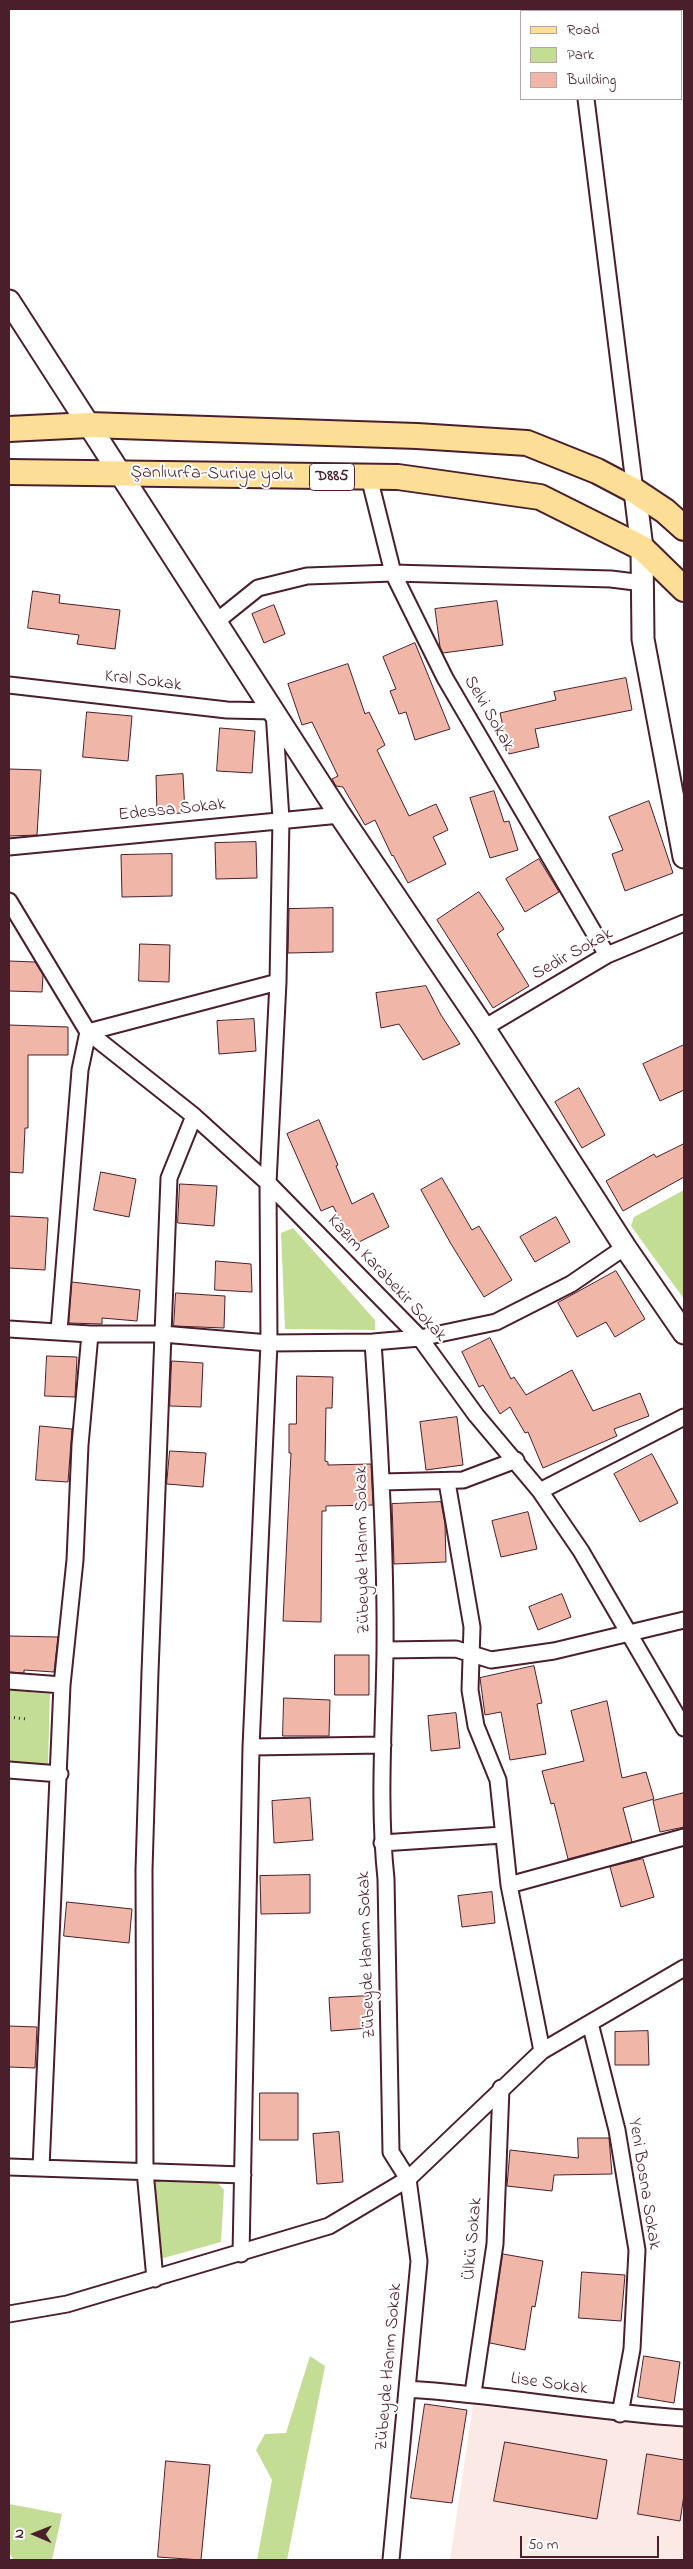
<!DOCTYPE html>
<meta charset="utf-8">
<style>
body{margin:0}
#map{position:relative;width:693px;height:2569px;overflow:hidden;background:#fff;font-family:"Indie Flower",sans-serif}
canvas{display:block}
.frame{position:absolute;inset:0;border:10px solid #4a1f2b;pointer-events:none}
.legend{position:absolute;left:520px;top:10px;width:162px;height:90px;box-sizing:border-box;background:#fff;border:1px solid #b7a5aa;margin:0;padding:6px 9px;list-style:none;font-size:15px;color:#4a1f2b}
.legend li{display:flex;align-items:center;gap:10px;height:25px}
.legend b{width:25px;border:1px solid #b7a5aa}
.north{position:absolute;left:10px;top:2509px;width:50px;height:50px;-webkit-text-stroke:4px #fff;paint-order:stroke;rotate:271deg;font-size:14px;font-weight:700;line-height:20px;text-align:center;color:#4a1f2b}
.north::after{content:'';display:block;margin:auto;width:18px;height:22px;background:#4a1f2b;clip-path:polygon(50% 0,100% 100%,50% 72%,0 100%)}
.scale{position:absolute;left:520px;top:2536px;width:139px;height:22px;box-sizing:border-box;border:2px solid #4a1f2b;border-top:0;padding-left:6px;font-size:15px;line-height:18px;white-space:nowrap;color:#4a1f2b;-webkit-text-stroke:4px #fff;paint-order:stroke}
</style>
<div id="map">
<canvas width="693" height="2569"></canvas>
<div class="frame"></div>
<ul class="legend">
<li><b style="height:6px;background:#fdde96"></b>Road</li>
<li><b style="height:14px;background:#c3de94"></b>Park</li>
<li><b style="height:14px;background:#f0b7a8"></b>Building</li>
</ul>
<div class="north">N</div>
<div class="scale">50 m</div>
</div>
<script>
const ctx = document.querySelector('canvas').getContext('2d');
ctx.lineJoin = 'round';
function fill(path, color) { ctx.fillStyle = color; ctx.fill(path, 'evenodd'); }
function stroke(path, color, width, dash) { ctx.strokeStyle = color; ctx.lineWidth = width; ctx.lineCap = dash ? 'butt' : 'round'; ctx.setLineDash(dash || []); ctx.stroke(path); }
function label(font, color, halo, rows, align = 'center') {
  ctx.font = font + ' "Indie Flower",sans-serif'; ctx.lineWidth = 4; ctx.setLineDash([]); ctx.textBaseline = 'middle'; ctx.strokeStyle = halo; ctx.fillStyle = color; for (const [text, x, y, turn = 0] of rows) {
    ctx.save(); ctx.translate(x, y); ctx.rotate((+turn || 0) * Math.PI / 180); ctx.textAlign = isNaN(turn) ? turn : align; if (halo) ctx.strokeText(text, 0, 0); ctx.fillText(text, 0, 0); ctx.restore();
  }
}
fill(new Path2D(`
 M473 2405 684 2428V2560H450Z`), '#fae9e5');
fill(new Path2D(`
 M684 1190V1299L631 1226 634 1217Z
 M293 1228 375 1320V1330L285 1329 281 1233Z
 M9 1690 50 1694 48 1764 9 1761Z
 M155 2180H207L218 2183 224 2190 221 2242 160 2259Z
 M310 2356 325 2366 287 2560H257L272 2480 256 2450 265 2434 286 2433Z
 M9 2504 62 2514 52 2560H14L9 2553Z`), '#c3de94');
const building = new Path2D(`
 M33 591 60 595 59 603 120 610 115 649 77 644 79 635 28 628Z
 M497 601 503 645 443 653 440 647 435 609Z
 M274 605 285 634 264 643 252 614Z
 M415 643 450 729 415 740 406 712 399 714 390 691 396 689 383 657Z
 M348 664 365 714 369 712 385 745 377 750 409 816 436 804 448 830 433 837 446 864 408 883 393 855 392 856 375 820 365 825 343 787 336 786 332 779 338 776 312 722 302 725 288 684Z
 M626 678 632 710 535 729 539 747 509 754 500 713 556 700 554 692Z
 M87 712 132 716 128 761 83 757Z
 M220 728 255 731 252 773 217 771Z
 M9 769 41 770 37 835 9 836Z
 M183 774 185 813 157 814 156 776Z
 M494 791 504 822 509 821 518 850 490 858 470 798Z
 M649 801 673 873 625 891 612 854 623 850 609 817Z
 M256 842 257 878 216 879 215 843Z
 M172 854V896L122 897 121 855Z
 M539 859 559 892 525 912 506 879Z
 M479 892 504 929 497 934 529 986 493 1008 437 920Z
 M333 908V952L288 953 289 909Z
 M140 944 170 945 169 982 139 981Z
 M9 961 35 962 43 975 42 992 9 991Z
 M426 986 441 1015 460 1044 423 1060 399 1024 381 1028 376 993Z
 M254 1019 256 1051 219 1054 217 1021Z
 M9 1025 68 1027V1055H28V1128H25L23 1173 9 1172Z
 M684 1045V1090L660 1101 643 1064Z
 M579 1088 605 1135 582 1148 555 1102Z
 M319 1120 338 1165 336 1166 352 1204 373 1193 389 1227 353 1245 333 1206 321 1211 287 1134Z
 M684 1144V1177L623 1211 606 1181 654 1154 656 1157Z
 M101 1172 136 1179 129 1217 94 1210Z
 M442 1178 472 1230 479 1226 512 1280 484 1297 451 1244 421 1190Z
 M180 1184 217 1186 214 1226 178 1223Z
 M9 1216 48 1218 45 1270 9 1268Z
 M556 1217 570 1242 535 1262 520 1237Z
 M216 1261 251 1264 252 1292 215 1290Z
 M616 1271 645 1319 615 1337 606 1322 577 1337 558 1303Z
 M72 1282 140 1290 137 1321 102 1318V1324L69 1323Z
 M176 1293 225 1296 224 1328 174 1326Z
 M490 1338 511 1379 514 1377 526 1395 572 1370 593 1411 640 1393 649 1416 614 1429 617 1436 543 1468 528 1432 525 1433 510 1407 500 1414 483 1385 479 1387 462 1352Z
 M47 1356 77 1357 75 1397 45 1396Z
 M172 1361 203 1363 201 1407 170 1406Z
 M297 1376 333 1377 332 1408H326L325 1461 328 1462V1465L371 1464 373 1505 326 1506V1511H322L321 1622 283 1621 291 1453H289V1424H296Z
 M457 1417 463 1465 426 1470 420 1422Z
 M40 1426 72 1429 68 1482 36 1480Z
 M170 1451 206 1453 203 1487 167 1484Z
 M652 1454 678 1503 640 1522 614 1474Z
 M441 1502 445 1524 446 1562 394 1564 392 1504Z
 M528 1512 537 1549 501 1557 492 1521Z
 M562 1594 571 1617 538 1630 529 1607Z
 M9 1636 58 1637 54 1672 24 1670V1673L9 1672Z
 M335 1655H369V1695H335Z
 M534 1666 542 1703 537 1704 546 1754 510 1760 501 1712 485 1715 480 1678Z
 M284 1698 330 1700 329 1736H283Z
 M607 1701 622 1778 646 1772 654 1799 623 1808 632 1842 568 1859 554 1803 551 1804 542 1771 584 1761 571 1711Z
 M456 1713 460 1748 431 1751 428 1716Z
 M684 1793V1827L660 1832 653 1801Z
 M310 1798 313 1840 274 1843 272 1801Z
 M643 1859 654 1897 621 1907 610 1867Z
 M310 1875V1913L261 1914 260 1876Z
 M492 1892 495 1923 462 1927 458 1896Z
 M67 1902 132 1909 129 1943 64 1936Z
 M369 1996 370 2028 331 2031 329 1998Z
 M9 2026 37 2027 35 2068 9 2067Z
 M648 2031 649 2065H615V2032Z
 M260 2093H298V2140H260Z
 M339 2132 343 2182 317 2184 313 2134Z
 M578 2138H609L612 2174 554 2175 552 2191 507 2186 510 2150 578 2158Z
 M503 2254 543 2261 535 2307 532 2306 525 2350 490 2343Z
 M582 2272 625 2275 621 2321 579 2318Z
 M644 2356 680 2362 674 2403 638 2397Z
 M425 2404 467 2410 452 2503 411 2498Z
 M505 2442 607 2460 597 2519 494 2501Z
 M647 2454 684 2460V2495L680 2521 638 2514Z
 M166 2461 210 2465 201 2560 158 2557Z`);
fill(building, '#f0b7a8');
stroke(building, '#4a1f2b', 1);
const street = new Path2D(`
 M575 9V11
 M586 99 635 491
 M369 477 393 573 445 678 607 955
 M217 621 258 588 307 576 393 573 611 579 643 583
 M9 685 227 710 274 711 281 819 278 982 268 1183 269 1343 251 1747 241 2254
 M9 847 340 815
 M9 901 88 1032 194 1116 268 1183 420 1338 476 1415 540 1491 581 1551 684 1728
 M484 1028 607 955 684 923
 M9 1329 90 1334H162L269 1343 373 1342 420 1338 496 1322 571 1284 625 1247
 M59 1331 80 1070 88 1032 278 982
 M373 1342C380 1445 386 1549 385 1652 384 1728 378 1804 386 1879L391 2152 408 2179 419 2261 391 2560
 M382 1482 463 1480 516 1460
 M447 1482 472 1627 470 1690 476 1726 498 1780 509 1885 542 2051
 M540 1491 684 1417
 M385 1650 456 1649 491 1660 554 1651 684 1620
 M9 1681 62 1685
 M251 1747 383 1745
 M9 1770 60 1774
 M382 1843 503 1835
 M509 1885 684 1837
 M590 2023 617 2130 637 2250 632 2349 620 2414
 M9 2167 243 2175
 M41 2168 62 1685 75 1560 80 1445 90 1334
 M155 2279 145 2171 144 1870 150 1672 169 1178 194 1116
 M9 2314 67 2304 329 2226 408 2179 542 2051 684 1968
 M408 2389C501 2395 592 2412 684 2418
 M473 2393 495 2244 501 2088`);
const secondary = new Path2D(`
 M9 301 340 815 484 1028 625 1247 684 1333
 M635 491 642 548 643 639 684 857`);
const primary = new Path2D(`
 M9 429 89 425 417 436 527 443 597 471 635 491 665 511 684 528
 M9 472 398 477 540 497 642 548 684 589`);
stroke(street, '#4a1f2b', 19);
stroke(secondary, '#4a1f2b', 25);
stroke(primary, '#4a1f2b', 28);
stroke(new Path2D(`
 M9 1717 26 1719`), '#4a1f2b', 3, [1, 4]);
stroke(street, '#fff', 15);
stroke(secondary, '#fff', 21);
stroke(primary, '#fdde96', 24);
for (const [x, y, w] of [
 [332,477,45]
]) { const box = new Path2D(); box.roundRect(x - w / 2, y - 13.5, w, 27, 4); ctx.fillStyle = '#fff'; ctx.fill(box); stroke(box, '#4a1f2b', 1); }
label('bold 16px', '#4a1f2b', null, [
 ["D885",332,477]
]);
label('18px', '#4a1f2b', '#fff', [
 ["Şanlıurfa-Suriye yolu",212,475,1],
 ["Kral Sokak",143,682,7],
 ["Selvi Sokak",488,714,60],
 ["Edessa Sokak",172,811,-6],
 ["Sedir Sokak",573,955,-29],
 ["Kazım Karabekir Sokak",386,1279,47],
 ["Zübeyde Hanım Sokak",364,1550,-91],
 ["Zübeyde Hanım Sokak",368,1955,-92],
 ["Yeni Bosna Sokak",643,2184,81],
 ["Ülkü Sokak",474,2239,-85],
 ["Zübeyde Hanım Sokak",390,2367,-85],
 ["Lise Sokak",549,2385,8]
]);
</script>
